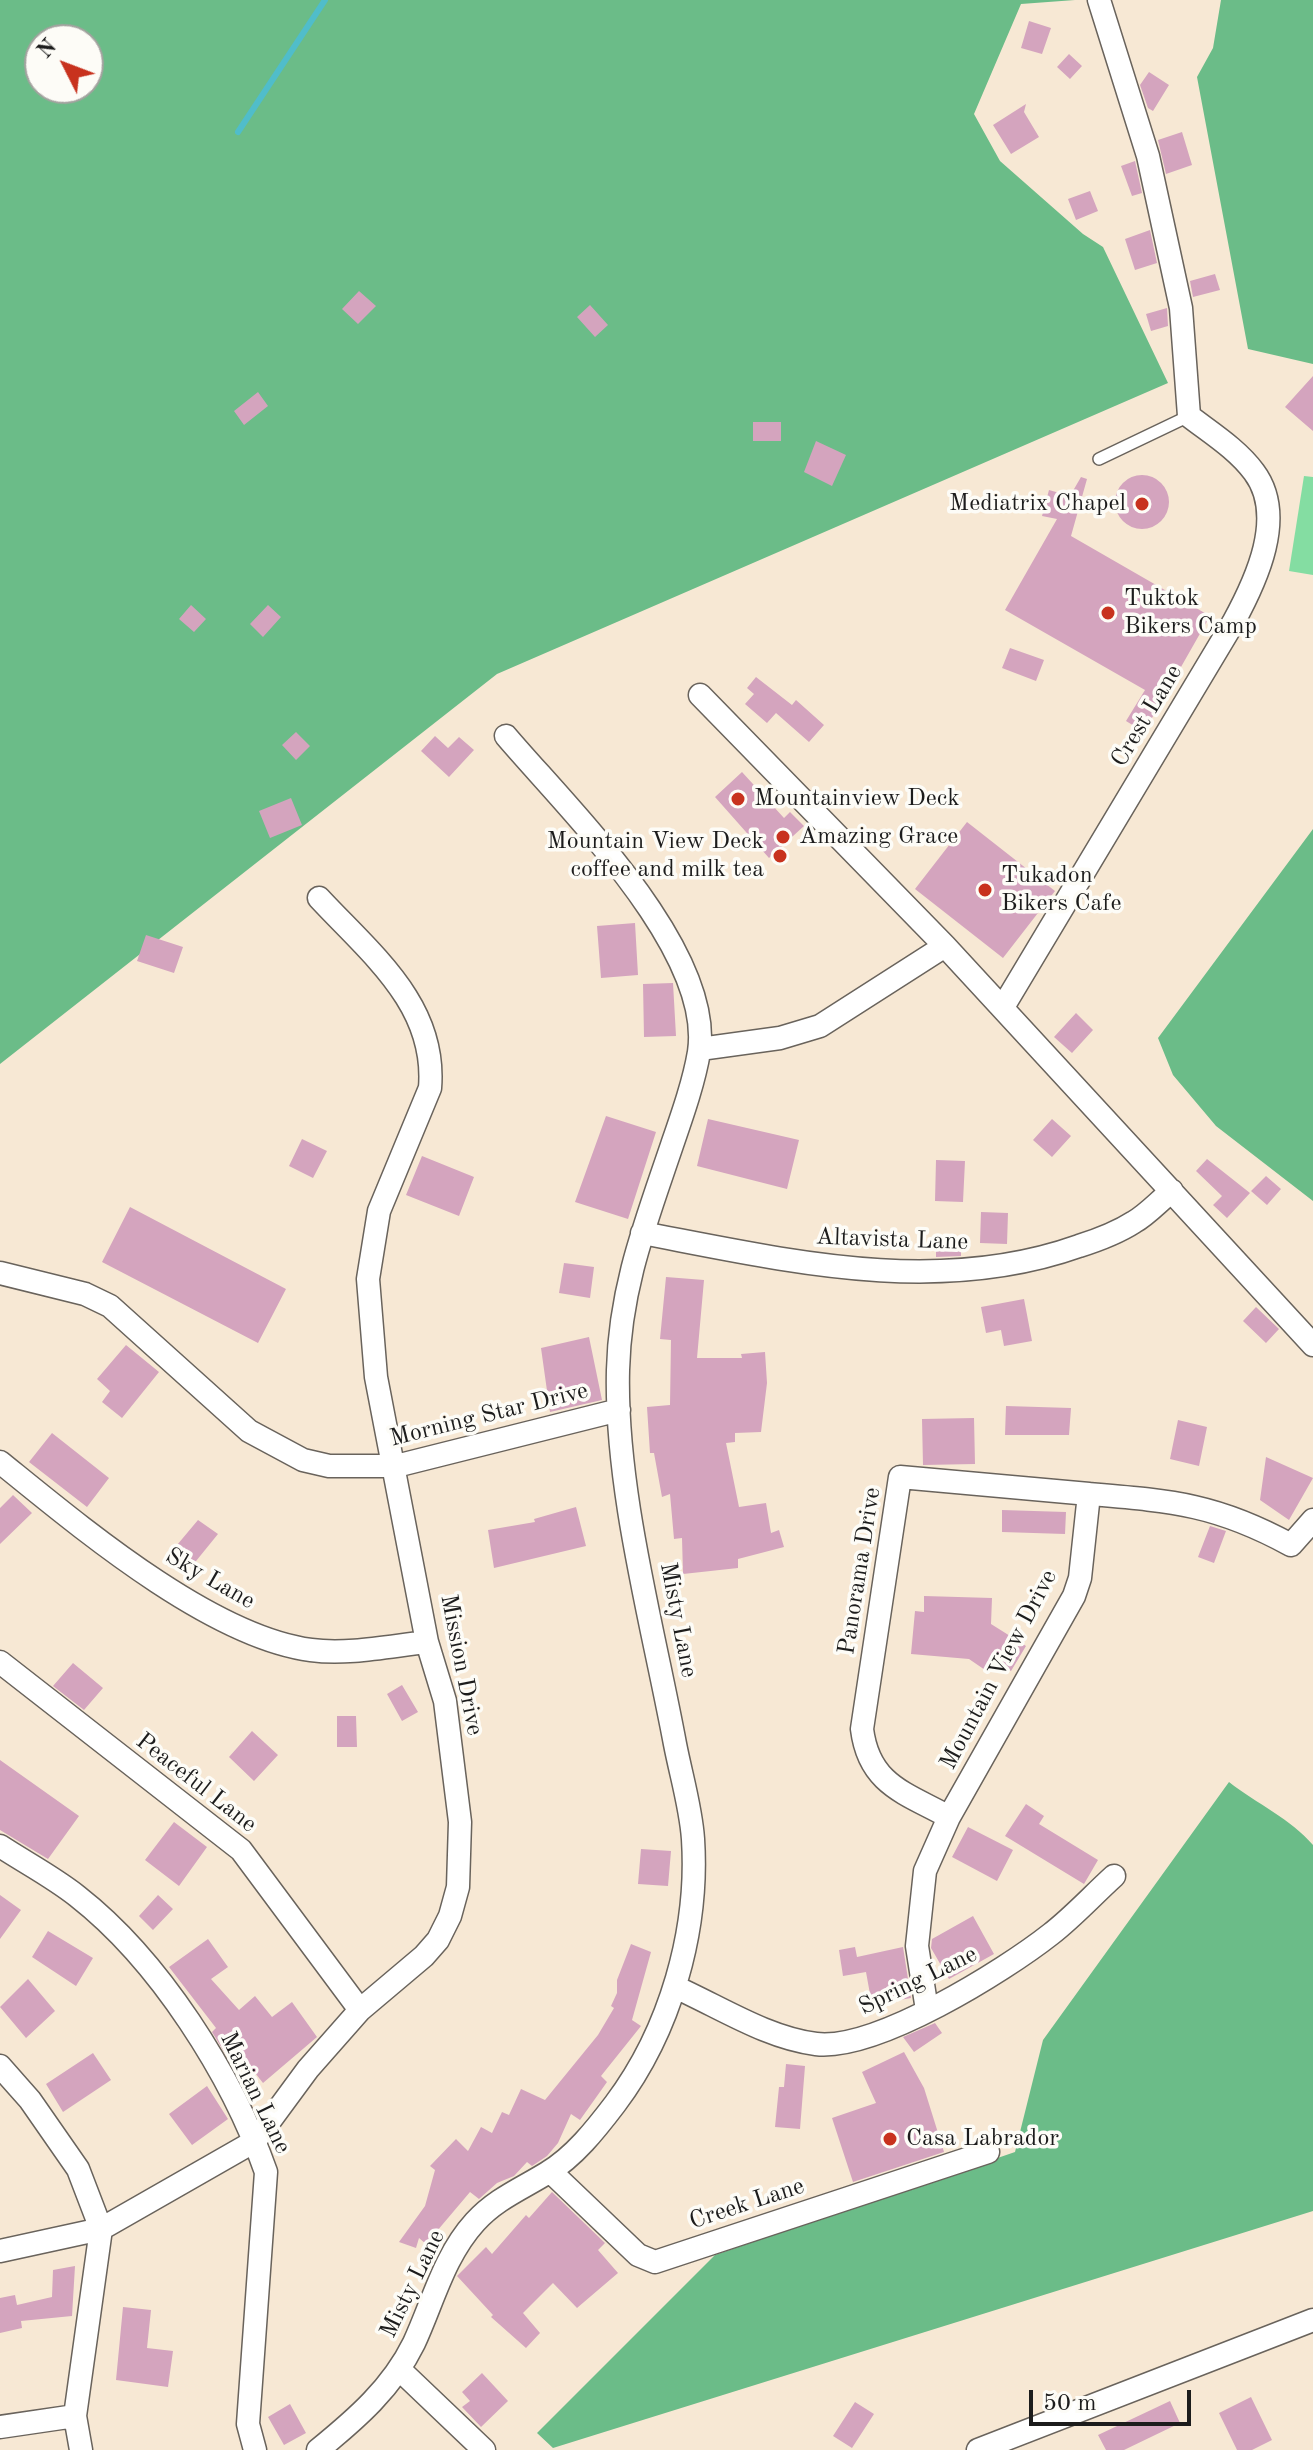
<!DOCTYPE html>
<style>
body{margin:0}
#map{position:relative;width:1313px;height:2450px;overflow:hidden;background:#f7e8d4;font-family:"Old Standard TT",serif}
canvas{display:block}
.north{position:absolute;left:24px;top:24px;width:80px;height:80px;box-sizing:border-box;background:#fdfcf7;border:2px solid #a3a29f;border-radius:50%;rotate:312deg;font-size:22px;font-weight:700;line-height:32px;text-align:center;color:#1c1c1c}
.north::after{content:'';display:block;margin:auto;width:28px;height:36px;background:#c8321e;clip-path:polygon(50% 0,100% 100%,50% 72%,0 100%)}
.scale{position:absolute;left:1029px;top:2390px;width:162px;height:36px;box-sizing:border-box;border:4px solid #1c1c1c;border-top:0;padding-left:10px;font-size:24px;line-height:28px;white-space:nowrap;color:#1c1c1c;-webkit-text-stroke:6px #fdfcf7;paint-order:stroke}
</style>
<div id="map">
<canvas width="1313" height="2450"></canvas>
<div class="north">N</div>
<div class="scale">50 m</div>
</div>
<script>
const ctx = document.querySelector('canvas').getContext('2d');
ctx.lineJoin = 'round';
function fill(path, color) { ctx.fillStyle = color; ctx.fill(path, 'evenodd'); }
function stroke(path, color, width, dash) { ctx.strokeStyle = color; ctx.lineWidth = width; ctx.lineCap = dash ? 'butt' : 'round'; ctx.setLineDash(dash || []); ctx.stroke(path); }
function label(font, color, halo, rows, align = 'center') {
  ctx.font = font + ' "Old Standard TT",serif'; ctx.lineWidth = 7; ctx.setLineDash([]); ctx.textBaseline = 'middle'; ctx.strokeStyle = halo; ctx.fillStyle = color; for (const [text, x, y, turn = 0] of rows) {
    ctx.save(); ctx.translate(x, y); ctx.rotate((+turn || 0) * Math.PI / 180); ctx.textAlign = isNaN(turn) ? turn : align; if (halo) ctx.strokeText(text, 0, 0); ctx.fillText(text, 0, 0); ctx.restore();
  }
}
fill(new Path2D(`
 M1304 476 1313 477V575L1289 571Z`), '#84dda2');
fill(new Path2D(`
 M0 0H1075L1021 4 974 114 1000 161 1083 234 1103 247 1168 383 497 674 0 1064ZM40 40H88V88H40Z
 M1221 0H1313V364L1248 349 1197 77 1213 48Z
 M1313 829V1201L1216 1126 1173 1075 1158 1038Z
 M1229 1782C1256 1803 1292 1820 1313 1845V2211L553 2448 537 2433 715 2255 1015 2152 1043 2040Z`), '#6bbc88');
stroke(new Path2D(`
 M238 132 325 0`), '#50bdca', 6);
fill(new Path2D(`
 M1029 21 1051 28 1042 54 1021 48Z
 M1069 54 1082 66 1070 79 1057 67Z
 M1149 72 1169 85 1153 111 1148 108 1140 85Z
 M1026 104 1024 112 1039 137 1011 154 993 125Z
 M1182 132 1192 165 1166 174 1158 140Z
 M1135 161 1142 193 1132 196 1121 166Z
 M1090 191 1098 211 1076 220 1068 199Z
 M1150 230 1157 263 1135 270 1125 239Z
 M1215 274 1220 290 1193 297 1190 281Z
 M359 291 376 306 358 324 342 309Z
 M590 305 608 325 595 337 577 317Z
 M1167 308 1168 326 1151 331 1146 314Z
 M1313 376V431L1285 407Z
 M258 392 268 406 244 425 234 411Z
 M753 422H781V441H753Z
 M816 441 846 455 832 486 804 472Z
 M1115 502a27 27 0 1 1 54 0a27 27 0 1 1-54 0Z
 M1081 477 1087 479 1071 536 1210 616 1144 732 1126 721 1145 690 1005 610 1057 519 1042 516 1049 490 1070 496Z
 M191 605 206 619 194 632 179 619Z
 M268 605 281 617 263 637 250 624Z
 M1010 648 1044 660 1036 681 1002 668Z
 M756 677 792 705 796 700 824 725 809 742 776 713 767 723 745 704 754 694 747 688Z
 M296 732 310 746 296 760 282 745Z
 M435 736 448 748 459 737 474 750 449 777 421 751Z
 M742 772 784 818 790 812 804 826 769 858 715 797Z
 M291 798 302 825 270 838 259 811Z
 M967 822 1055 891 1003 958 915 889Z
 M635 923 638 975 601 978 597 926Z
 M146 935 183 947 174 973 137 961Z
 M673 983 676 1036 644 1037 643 984Z
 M1076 1013 1093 1030 1072 1053 1054 1037Z
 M606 1116 656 1132 628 1219 575 1202Z
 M708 1119 799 1140 787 1189 697 1166Z
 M1052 1119 1071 1136 1052 1157 1033 1140Z
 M302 1139 327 1151 313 1178 289 1166Z
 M422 1156 474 1177 459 1216 406 1195Z
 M1207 1159 1250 1193 1227 1218 1213 1205 1222 1196 1196 1171Z
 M936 1160 965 1161 963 1202 935 1201Z
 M1266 1176 1281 1189 1267 1205 1251 1191Z
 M130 1207 286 1289 258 1343 102 1262Z
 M981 1212 1008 1213 1007 1244 980 1243Z
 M936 1242 961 1243V1256L936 1257Z
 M564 1263 594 1267 590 1298 559 1293Z
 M666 1277 704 1280 697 1358H742L741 1354 765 1352 767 1383 761 1432 735 1433V1442L726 1443 739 1507 766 1503 771 1533 779 1530 784 1547 738 1559V1568L683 1574 682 1538 674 1539 670 1494 662 1497 654 1453H650L647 1407 670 1405 671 1340 660 1339Z
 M1024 1299 1032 1341 1004 1346 1001 1330 986 1333 981 1307Z
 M1256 1307 1279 1329 1266 1343 1243 1321Z
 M589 1337 602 1400 550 1412 541 1348Z
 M126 1345 159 1372 122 1418 102 1402 110 1391 97 1379Z
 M1006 1406 1071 1408 1069 1435H1005Z
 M974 1418 975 1464 923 1465 922 1419Z
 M1178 1420 1207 1427 1199 1466 1170 1459Z
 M52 1433 109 1478 87 1507 29 1462Z
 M1266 1457 1313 1478 1289 1520 1260 1500Z
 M13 1495 32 1513 0 1544V1508Z
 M576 1507 586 1546 494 1568 488 1530 535 1522 534 1519Z
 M1002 1510 1066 1512 1065 1534 1002 1532Z
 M198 1520 218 1534 192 1566 172 1551Z
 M1210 1526 1226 1531 1214 1563 1198 1557Z
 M924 1596 992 1598 991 1624 1026 1646 1011 1671 995 1661 988 1672 969 1659 911 1654 915 1611 924 1612Z
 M73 1663 103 1688 84 1710 53 1686Z
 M402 1685 418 1712 402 1721 387 1694Z
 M337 1716H356L357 1747H337Z
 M252 1731 278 1755 254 1781 229 1757Z
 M0 1760 79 1816 48 1859 0 1830Z
 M1026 1804 1044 1816 1039 1824 1098 1860 1084 1884 1005 1836Z
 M174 1822 207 1847 179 1886 145 1860Z
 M968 1827 1013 1850 997 1881 952 1857Z
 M641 1849 671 1851 668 1886 638 1884Z
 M0 1895 21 1910 0 1939Z
 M158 1895 173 1909 153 1930 139 1916Z
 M973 1916 994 1954 949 1979 931 1948 932 1939Z
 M48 1931 93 1958 76 1986 32 1957Z
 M208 1939 228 1967 211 1979 239 2010 255 1996 272 2017 292 2002 317 2037 263 2083 241 2055 231 2063 212 2032 216 2028 169 1967Z
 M631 1944 651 1952 632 2020 641 2026 601 2076 607 2082 580 2120 571 2114 558 2143 547 2156 532 2166 527 2162 514 2176 497 2183 479 2199 470 2192 426 2244 419 2238 416 2248 399 2242 425 2206 435 2170 430 2166 456 2139 468 2151 481 2127 492 2133 502 2112 509 2115 521 2089 545 2100 598 2035 614 2008 611 2006 617 1993V1980Z
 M855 1947 857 1957 903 1947 911 1998 872 2005 866 1972 843 1976 839 1950Z
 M28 1979 55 2011 26 2038 0 2007Z
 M935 2023 942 2033 914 2052 903 2037Z
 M904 2052 924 2088 944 2152 853 2182 832 2118 876 2103 862 2072Z
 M93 2053 111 2080 63 2112 46 2084Z
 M786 2064 805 2066 800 2129 775 2127 779 2087H784Z
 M207 2086 228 2119 192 2145 169 2114Z
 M552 2192 605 2243 598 2250 618 2273 577 2308 553 2283 523 2313 540 2333 526 2348 491 2317 493 2315 457 2276 486 2247 492 2254 526 2215 529 2218Z
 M75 2266 72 2316 21 2321 22 2328 0 2333V2298L15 2295 17 2305 52 2297 53 2270Z
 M123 2307 151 2310 147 2348 173 2351 168 2387 116 2380Z
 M482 2373 508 2401 481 2427 462 2407 470 2401 462 2392Z
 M1251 2397 1272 2440 1252 2450H1237L1219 2413Z
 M1170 2401 1180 2423 1124 2450H1106L1098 2435Z
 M855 2402 874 2414 852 2448 833 2436Z
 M290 2404 306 2433 284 2445 268 2417Z`), '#d4a4be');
const service = new Path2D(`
 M1099 459 1189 416`);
const minor = new Path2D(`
 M700 695 945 946 1313 1345
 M1003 1007 1233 623C1256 581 1287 516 1254 472 1237 449 1211 433 1189 416L1181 308 1148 156 1099 0
 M700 1049 780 1038 820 1026 945 946
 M642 1233C785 1260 936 1297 1079 1246 1098 1240 1117 1233 1134 1222 1148 1214 1159 1201 1172 1191
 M0 1273 85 1294 110 1306 249 1431 303 1460 329 1466H396L619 1410
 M0 1462C78 1525 210 1637 311 1650 348 1655 390 1646 427 1642
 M0 1662 241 1850 360 2010
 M949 1817C906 1793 869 1785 862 1729L900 1477 1089 1494
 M0 1846C26 1863 53 1877 77 1896 159 1960 232 2075 266 2172L248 2424 255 2450
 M675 1987C720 2007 767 2038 816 2044 876 2051 1004 1971 1051 1934 1073 1917 1093 1895 1114 1876
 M927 2010 917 1946 925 1871 949 1817 1074 1596 1080 1578 1089 1494C1172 1501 1216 1504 1291 1545L1313 1520
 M0 2066 30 2100 78 2169 101 2229 75 2416 81 2450
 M550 2171 638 2255 655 2262 988 2152
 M0 2251 101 2229 255 2141 308 2069 360 2010 424 1956 438 1940 450 1916 458 1887 460 1822 445 1701 427 1642 376 1377 368 1279 379 1211 430 1088C437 1005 371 954 319 898
 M399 2369 484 2450
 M0 2427 75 2416
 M318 2450C356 2419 392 2388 414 2343 433 2302 444 2256 475 2222 496 2199 521 2189 547 2173 574 2157 596 2129 615 2104 670 2031 699 1931 693 1839 691 1808 681 1775 675 1744 653 1626 615 1489 618 1370 620 1287 646 1222 672 1145 682 1116 694 1082 699 1052 714 950 568 809 506 736
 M978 2450 1313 2320`);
stroke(service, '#69635c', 14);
stroke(minor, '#69635c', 25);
stroke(service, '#fff', 11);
stroke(minor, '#fff', 22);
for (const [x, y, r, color] of [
 [1142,504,8,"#c8321e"],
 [1108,613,8,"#c8321e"],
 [738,799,8,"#c8321e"],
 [783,837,8,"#c8321e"],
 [780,856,8,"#c8321e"],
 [985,890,8,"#c8321e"],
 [890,2139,8,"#c8321e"]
]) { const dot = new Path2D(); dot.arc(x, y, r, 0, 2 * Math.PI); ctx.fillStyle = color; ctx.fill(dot); stroke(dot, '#fdfcf7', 3); }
label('24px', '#1c1c1c', '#fdfcf7', [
 ["Mediatrix Chapel",1126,504,"right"],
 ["Tuktok",1124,599],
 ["Bikers Camp",1124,627],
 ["Mountainview Deck",754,799],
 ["Amazing Grace",799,837],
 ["Mountain View Deck",764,842,"right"],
 ["coffee and milk tea",764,870,"right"],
 ["Tukadon",1001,876],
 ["Bikers Cafe",1001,904],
 ["Casa Labrador",906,2139]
], 'left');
label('24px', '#1c1c1c', '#fdfcf7', [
 ["Crest Lane",1147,716,-59],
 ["Altavista Lane",892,1240,2],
 ["Morning Star Drive",489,1415,-14],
 ["Panorama Drive",860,1571,-81],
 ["Sky Lane",210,1579,30],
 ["Misty Lane",678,1620,79],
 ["Mission Drive",461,1665,79],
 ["Mountain View Drive",999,1670,-62],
 ["Peaceful Lane",196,1783,38],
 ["Spring Lane",918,1981,-26],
 ["Marian Lane",255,2093,64],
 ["Creek Lane",747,2204,-18],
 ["Misty Lane",413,2284,-64]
]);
</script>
